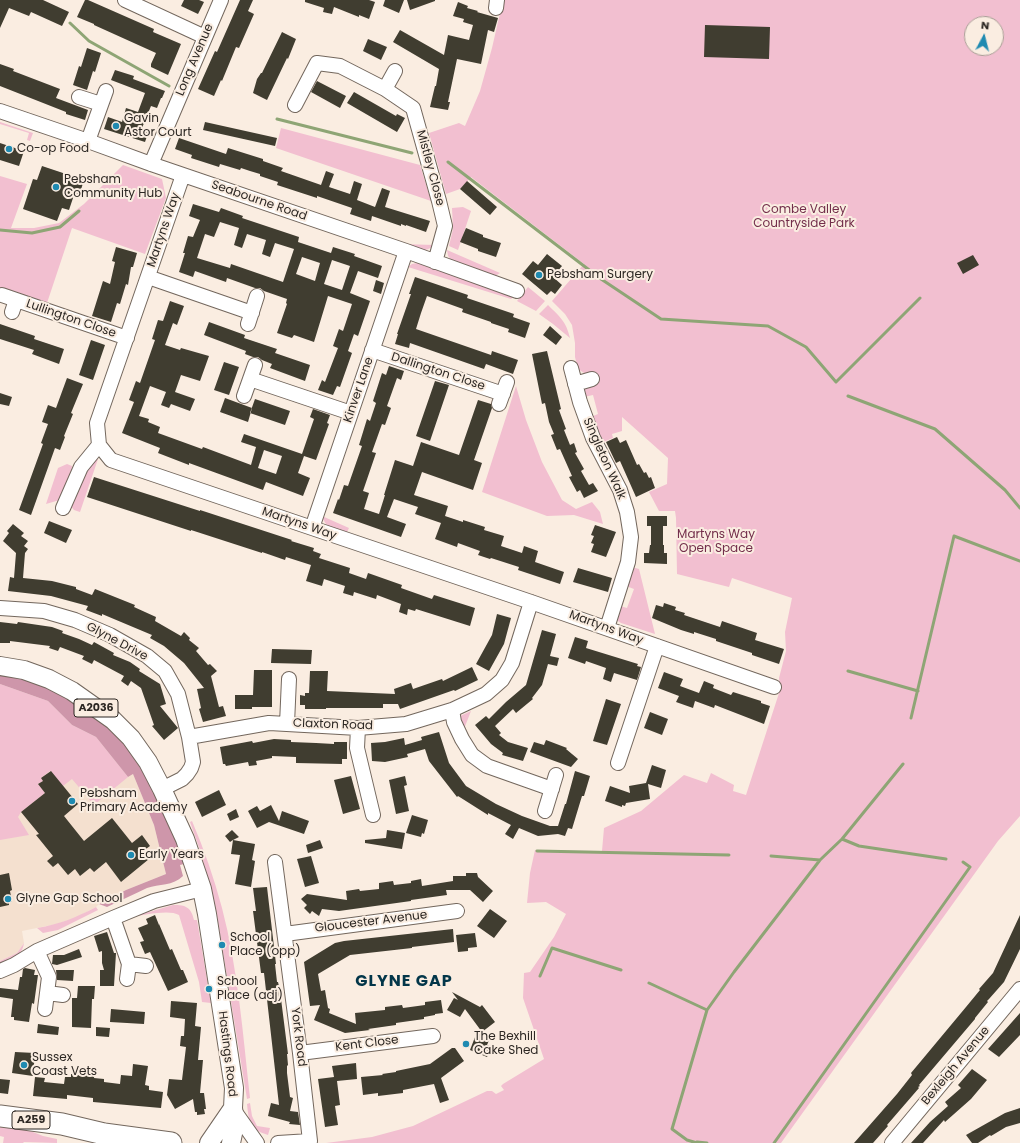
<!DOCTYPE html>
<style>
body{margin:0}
#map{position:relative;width:1020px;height:1143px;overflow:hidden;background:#faede1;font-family:Poppins,sans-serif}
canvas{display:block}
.north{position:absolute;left:964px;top:16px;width:40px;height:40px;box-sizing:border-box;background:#faede1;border:1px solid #a89e95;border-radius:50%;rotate:7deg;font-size:11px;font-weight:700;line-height:16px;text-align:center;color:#2c2723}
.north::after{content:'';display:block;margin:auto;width:14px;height:18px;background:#1f8ab1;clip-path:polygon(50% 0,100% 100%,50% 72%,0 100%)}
</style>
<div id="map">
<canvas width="1020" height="1143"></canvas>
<div class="north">N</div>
</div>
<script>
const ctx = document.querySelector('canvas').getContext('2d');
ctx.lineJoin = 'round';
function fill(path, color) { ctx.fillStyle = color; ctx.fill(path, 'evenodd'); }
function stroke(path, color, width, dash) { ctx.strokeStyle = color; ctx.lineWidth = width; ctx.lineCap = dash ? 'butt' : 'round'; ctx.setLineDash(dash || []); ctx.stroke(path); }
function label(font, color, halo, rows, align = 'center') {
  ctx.font = font + ' Poppins,sans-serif'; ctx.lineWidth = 4; ctx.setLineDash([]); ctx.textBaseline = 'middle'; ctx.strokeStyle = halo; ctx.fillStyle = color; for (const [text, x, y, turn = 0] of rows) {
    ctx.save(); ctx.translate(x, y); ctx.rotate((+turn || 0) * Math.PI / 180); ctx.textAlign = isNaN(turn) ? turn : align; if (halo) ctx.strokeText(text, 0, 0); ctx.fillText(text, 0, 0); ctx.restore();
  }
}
fill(new Path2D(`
 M0 684 128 777 133 774 154 825 166 874 126 890 99 904 96 907 75 918 57 924 22 931 24 943 17 953 0 961Z`), '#f4e0cf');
fill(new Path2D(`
 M503 0H1020V816L998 841 781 1143H326L372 1137 413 1126 487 1091H492L496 1094 504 1090 501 1086 503 1084 544 1059 523 998 524 973 530 972 554 937 566 914 546 902 527 903 530 873 535 850 602 851 604 828 641 811 684 775 707 783 711 773 734 785 733 791 746 795 780 690 779 678 786 651 785 632 792 598 732 578 729 587 677 574 676 518 675 511H659L649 492 667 484 668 458 622 417V431L612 434 613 438 601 443 591 417 598 414 593 395 584 397 582 390 587 385 592 373H584L578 369 575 357V343L572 325 565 314 552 301 584 264 471 177 460 189 446 194 429 133 459 123 465 126 480 91 492 48ZM972 24H996V48H972Z
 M0 122 33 133 30 141 27 140 29 133 0 124Z
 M281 128 420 165 431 201 276 148Z
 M123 165 162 179 166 198 145 254 72 228 47 303 17 294 0 290V176L27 184 11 228H34L59 223 84 204Z
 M463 207 471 211 458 250 449 246 453 229 452 208Z
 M400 244 435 245C422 255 414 249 400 244Z
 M447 250 500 273 495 276 453 262 448 256Z
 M417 263 427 266 513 297 511 299 408 267 412 264Z
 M528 287 545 301 536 311 517 301Z
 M548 305C560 317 566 321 570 338L553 324 539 314Z
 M516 386 526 420 542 462 562 500 576 509 592 502 600 512 603 524 574 515 547 516 482 492Z
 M95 457 98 459 80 512 74 510 68 503Z
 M67 464 72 466 71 479 63 499 46 504 58 468Z
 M322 516 349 528 346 534C334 530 327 530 322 516Z
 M632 567 639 569 655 634 621 623 618 621 616 617 620 606 627 608 634 589 626 586Z
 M0 684 48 701 72 725 96 737 128 777 94 805 72 779 63 786 50 771 41 778 43 781 38 784 45 793 21 812 18 817 29 835 0 840Z
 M471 711 464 729 460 716Z
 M192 821C204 849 214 878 222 908 238 969 243 1035 250 1098L247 1099 216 910 201 853 190 822Z
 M173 905C186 905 191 907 194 920H197L211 1003 202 1002 199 982 179 915C170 909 143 915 132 917Z
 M96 907 98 910 58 930 43 933 37 928C60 924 75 918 96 907Z
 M24 943C22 957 11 959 0 965V961L17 953Z
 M250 1103 252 1116 257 1126 270 1128 268 1135C249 1129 249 1122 247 1104Z
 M0 1126 28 1130 43 1136 57 1139V1143L24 1142 23 1143H3L4 1137 0 1136Z`), '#f2bfd0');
fill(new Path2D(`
 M0 673 25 678 69 697 109 725 142 765 188 863 180 865 183 876C173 886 159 884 147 888 134 894 120 901 107 907L99 904 126 890 166 874 154 825 133 774 128 777 96 737 72 725 48 701 0 684Z`), '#ce96aa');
stroke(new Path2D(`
 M70 23 89 41 169 86
 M277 119 412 153
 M448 162 601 279 661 319 768 326 806 347 836 382 920 298
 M0 230 32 233 60 227 79 211
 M848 396 935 429 1005 490 1020 508
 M848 671 918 691
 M911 718 954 536 1020 561
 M842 839 859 846 946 859
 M537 851 729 855
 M771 856 820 860
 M540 976 552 948 621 970
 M649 983 707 1010
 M697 1142 707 1143
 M697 1143 687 1140 672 1129 707 1010 734 972 820 860 842 839 903 764
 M774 1143 970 867 963 862`), '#8ea575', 3);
fill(new Path2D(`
 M0 0H43L69 12 62 26 31 12 29 16 9 8 0 28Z
 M85 0H88L154 29 153 32 181 44 168 75 151 67V64L156 53 94 25V24L77 17Z
 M184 0H199L204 2 198 14 181 6Z
 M240 0H253L248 11 254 14 239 48 236 47 222 81 221 80 214 96 198 89 215 51 217 52Z
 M305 0H369L375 2 369 19 359 15V17L334 7 332 14 323 12 324 8 305 2Z
 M385 0H404L399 13 383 6Z
 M407 0H435V1L410 10Z
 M458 2 468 6 467 8 478 11 477 12 498 18 494 32 488 30 481 64 457 59 448 102H450L448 110 430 107 435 86H436L439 69 393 42 400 30 444 55 448 35 469 40 473 25 463 22 464 19 453 16Z
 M705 25 770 27 769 59 704 57Z
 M282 32 296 39 288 59 287 58 267 100 253 93 257 79 261 73H262Z
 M368 39 387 47 381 60 363 51Z
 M87 48 101 53 95 72 93 71 87 90 73 85 79 66 81 67Z
 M0 64 14 69 13 71 60 89 56 98 88 110 85 120 66 114V112L0 86Z
 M115 70 134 76 133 79 165 91 162 98H161L157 108 151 106 142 128 149 130 145 142 104 129 108 117 122 122 126 108 138 112 145 93 111 80Z
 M317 81 346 96 340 108 311 92Z
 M354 92 396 116 397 114 405 118 397 132 347 103Z
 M205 122 277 138 275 146 203 130Z
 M179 138 226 154 228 148 263 159V161L283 168 281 171 321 185 326 171 334 174 329 187 350 194 354 181 362 184 357 200 375 207 382 188 390 191 385 207 430 221 426 232 406 225V226L401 224V226L372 216 371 221 350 214 352 208 317 196V198L277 185 278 182 260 176V174L250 171 241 168 240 170 220 164 219 167 191 158 192 155 175 149Z
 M0 143 24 151 19 166 0 160Z
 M42 166 84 180 79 196 74 195 69 210 62 208 57 221 23 209 33 179 37 180Z
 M467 181 497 207 490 215 460 189Z
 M193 204 219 212 221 208 243 216 242 218 299 237 298 242 331 253 333 247 355 254 354 256 382 266 378 278 358 271 350 293 370 301 358 336 354 334 348 351 352 353 340 387 337 386 333 395 318 390 322 380 325 382 338 348 333 346 339 329 343 331 352 304 328 296 314 342 294 335 292 338 277 333 287 304 286 303 287 299 264 291 260 288H255L227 278 226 282 195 271 193 277 179 272 185 253H183L188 236 193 237 200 220 189 216ZM220 222 239 228 234 245 242 248 247 234 266 240 262 254 270 257 275 243 294 249 283 282 231 264 230 268 197 258 205 234 214 237ZM302 257 320 263 315 281 296 274ZM332 260 350 266 342 290 324 284Z
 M466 228 483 235V237L501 243 496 257 478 251V249L460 242Z
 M116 247 137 253 133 267H131L128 285 126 284 120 304 117 303 111 322 92 316 103 281 110 284 115 262 112 261Z
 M547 254 562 266 553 277 562 285 555 294 551 291 547 295 522 274 533 261 538 265Z
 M973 255 979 265 963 274 957 263Z
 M415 277 468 295 467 298 514 314 513 317 530 323 525 338 508 332 509 329 491 323V322L462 312 463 309 427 296 421 313 416 329 491 355 492 351 518 360 513 374 486 364 484 369 410 343 409 348 395 344 398 334H397L411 294H409Z
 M376 280 384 283 381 294 373 291Z
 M170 301 184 306 177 325 173 323 165 345 180 350 181 348 209 356 200 381 181 375 175 392 195 399 190 411 171 404 169 408 161 405 166 392 150 386 139 416 149 419 148 422 160 427 158 433 202 449 203 447 251 465 256 447 241 442 244 434 302 454 314 419 310 417 313 409 330 415 327 423 329 424 316 460 304 456 298 473 310 478 303 496 266 482 263 490 189 463V465L158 453 160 448 122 433 134 402 129 400 136 381 140 383 155 340 152 339 158 320 163 321ZM264 450 282 456 276 474 258 468Z
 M209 322 245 335 244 338 277 349 275 353 310 365 305 381 270 368 272 364 262 360 258 357H253L245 354 246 351 204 335Z
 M0 324 35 336 34 339 64 349 59 364 32 354 34 350 0 339Z
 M550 326 562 337 556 345 543 335Z
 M91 340 105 345 93 380 79 375Z
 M547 351 561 409 559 410 566 429 564 430 570 445 574 443 577 452 575 453 584 469 581 471 589 485 593 483 598 491 584 498 580 490 577 492 569 477 572 476 560 449 557 450 551 435 554 434 549 422 545 403 542 404 532 354Z
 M224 362 239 367 229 395 214 390Z
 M389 366 404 371 401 380 397 378 387 406 391 408 385 425 382 424 372 452 376 453 363 491 369 493 364 509 379 514 385 495H384L395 460 413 466 421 442 459 455 478 400 491 404 492 408 474 460 482 463 473 490 422 472 414 495 448 506 445 516 463 522V520L485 527 484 530 504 536 501 546 522 553 524 546 538 551 535 562 564 572 560 584 518 570 519 567 491 558 490 559 478 555 480 551 458 543 457 547 435 539 441 523 415 514 418 507 394 499 387 517 406 524 401 537 333 513 338 499 339 500 344 485 348 486 362 446 359 445 367 419 370 421 376 403 373 401 382 373 386 375Z
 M67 378 83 384 71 413 73 414 64 436 65 437 60 450 55 448 31 515 19 510 43 444 41 443 48 424 42 422 48 405 56 408Z
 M435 381 449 385 430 441 416 436Z
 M0 393 12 397 9 406 0 404Z
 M225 398 252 408 248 422 220 412Z
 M255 399 290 411 285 425 250 413Z
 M617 437 620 443 626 440 637 465 639 464 644 473 646 472 649 478 651 477 655 488 636 497 620 461 616 463 606 442Z
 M94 477 200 511V510L292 540 291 541 314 548 313 551 321 554 319 558 350 568 349 573 366 579 368 573 402 585 401 588 432 599 434 595 475 608 470 626 416 609 415 611 408 609 407 615 399 612 401 604 377 595 376 599 354 592 353 596 343 593 345 586 324 579 322 586 306 581 311 565 286 557 285 560 262 552V553L191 530V531L87 497Z
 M647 516H667V526H663V545H664V553H667V564L644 563V553H649L650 545H651V526H647Z
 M49 521 72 530 66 543 44 533Z
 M13 524 24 533 21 536 28 541 24 546 28 549 25 553 23 578 52 581 76 587V589L92 595 95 589 135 605 134 607 156 617 155 621 181 636 184 632 190 638 189 640 199 648 196 651 208 665 210 664 217 671 211 676 219 707 223 706 226 716 203 722 199 709 201 708 197 689 204 688 184 663 164 646 150 638 152 635 102 614V616L86 610 88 606 51 596 8 591 10 577 14 578 16 553 3 541 9 533 7 531Z
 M595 525 616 532 606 557 591 552 594 544 591 543 594 536 591 535Z
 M578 568 612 578 608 592 573 582Z
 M664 603 676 607 675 610 685 613 684 615 720 627 722 621 757 633 755 640 784 649 779 664 752 655V653L716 641V639L694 632V634L681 630 652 618 656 605 663 607Z
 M497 614 511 618 504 644 489 671 476 664 492 635Z
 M0 622 17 624 18 622 52 627 63 631 62 633 79 639 92 645 94 642 114 653 113 655 130 662 140 669 139 671 160 684 166 704 160 706 178 728 164 740 152 726 154 725 141 688 131 681 128 686 121 681 124 676 94 660 92 664 82 659 84 656 60 647 58 651 49 648 50 646 10 641V643H0Z
 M542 630 556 634 550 656 559 658 557 666 548 664 542 685 532 698 533 699 516 713 513 709 495 726 501 733 499 735 508 742 528 748 523 761 502 755 503 753 491 744 475 725 486 716 489 719 506 702 526 685Z
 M575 637 588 641 586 648 638 664 637 666 641 667 637 680 614 673 611 682 603 679 606 668 586 661 585 664 568 658Z
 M272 649 312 650 311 664 271 663Z
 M472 667 478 680 455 691 454 690 400 709 398 704H383V708H326V709H305V705H300V695L305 696V693H309L310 671H328L327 691 395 694 394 689 411 683 413 689 442 679 443 681Z
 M254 670H272V707H252V709H235V695H253Z
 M664 672 683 679 680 686 699 693 704 681 714 685 713 688 731 695 733 692 761 701V703L770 706 764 724 715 705 714 708 695 701 693 708 676 702 679 696 658 688Z
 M606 699 621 704 607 745 593 741Z
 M650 712 668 719 662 735 644 728Z
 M439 732 449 763 466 786 496 804 522 816 550 826H558L565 804H566L575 771 590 776 584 796H582L572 829 568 828 565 836 558 834 538 836 519 828 513 839 505 834 511 825 488 813V815L458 796 457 797 429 761 425 749 407 754 408 757 385 762 372 761 371 743 385 742 404 738 405 745 422 740 421 737Z
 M274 739 291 740V742L316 743 334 744V742H347V759H342V764L296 763V757L272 756V758L256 761 257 765 249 766 248 762 226 766 225 764H223L220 747 252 741 253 743Z
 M546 740 567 748 566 749 578 759 571 767 530 752 534 742 544 745Z
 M652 765 666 770 661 788 648 784 650 799 626 803 625 806 622 805V807L605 801 610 786 630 793 629 786 646 783Z
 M51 771 78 804 64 816 84 841 112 818 132 843 142 835 150 846 143 851 149 859 121 882 106 862 94 872 90 868 80 876 75 869 68 875 58 863 53 867 47 861 53 856 36 835 39 834 21 812 45 793 38 784 43 781 41 778Z
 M351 776 360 809 343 814 334 780Z
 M405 776 407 785 404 786 409 811 396 814 389 780Z
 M219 790 226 805 202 817 195 802Z
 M271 805 279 821 282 811 309 821 304 834 269 822 257 828 248 811 257 806 260 811Z
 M236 809 239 817 230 821 227 814Z
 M412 815 428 820 424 834 422 833 421 837 406 833Z
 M232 830 239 837 233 840 255 844 252 860 255 861 251 887 235 884 240 855 231 854 233 840 230 842 225 836Z
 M387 830 405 833 402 849 365 843V840L386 838Z
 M320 840 323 848 308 853 306 845Z
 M311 856 319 883 305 887 297 859Z
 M9 873 12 890 10 891 12 902H9V905L0 907V875Z
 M466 873H477L478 877 493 891 483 902 470 890H446L447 895 411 900V901L339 911 322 909 319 916 312 911 310 914 304 908 307 905 301 899 307 894 347 900 346 891 359 889 360 891 379 889V883L393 881 394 885 411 883V881L421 879 422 886 453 881V876H466Z
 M267 887 276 964H275L277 982H278L280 991 288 1054H287L288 1065 287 1066V1073L290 1097 293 1098 290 1111 298 1112 300 1125 289 1124 290 1122 268 1116 271 1103 279 1105 264 973H261L253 911H256L253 888Z
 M490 909 507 921 494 938 477 926Z
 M155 915 159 925V924L170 950 172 949 181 970H183L188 982 168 991 150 952 145 954 140 942 144 941 138 928 148 924 146 919Z
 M1020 915V949L1004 982 989 999 987 1001 988 1002 975 1018V1019L919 1085 920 1086 918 1087 919 1088 887 1125 888 1126 873 1143H854L897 1094 912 1075 911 1073 966 1007 980 990 979 989 993 973Z
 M453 929 454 942 412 947V948L350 955 318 974 321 991 325 990 328 1008 330 1009 329 1013 356 1024 355 1013 385 1010V1007L402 1005 403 1008 425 1005V1002L441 1000 443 1013 435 1014V1015L424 1017V1019L396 1023V1025L368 1029 370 1030 345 1033 314 1020 320 1005 310 1006 304 962 335 943 344 941Z
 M107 932 114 953H116L114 986H100V970H104L102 963V951L99 952 94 936Z
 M475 933 477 947 468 948V951L458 952 456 935Z
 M79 949 82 957 57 965 52 964 53 955H64Z
 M25 968 35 970 34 975H38L34 1004 32 1003 29 1022 14 1020V1017H11L13 999 0 997V988L18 990 20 977H22L23 969Z
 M56 970H74L73 981 57 980Z
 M78 986H95L94 999H92L91 1028 72 1027V998H77Z
 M452 992 480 1007 482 1005 495 1022 482 1032 465 1009 460 1017 447 1010 454 998 458 1000Z
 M171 1001 197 1003 195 1026 201 1027 198 1060H203L200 1093H204L206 1109H204L205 1114 197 1115V1112H195L193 1099 175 1109 167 1095 169 1079 182 1080 186 1047 180 1046 181 1036H184L185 1019 170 1017Z
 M111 1009 145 1012 144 1024 110 1022Z
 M1020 1013V1035L999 1057 988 1049Z
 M38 1024 59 1027 58 1035 37 1033Z
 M96 1027 110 1028 109 1037 96 1036Z
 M477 1032 490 1038 487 1045 492 1046 487 1057 470 1050Z
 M452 1048H455L464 1061 441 1078 449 1100 440 1103 434 1084 403 1090V1093L378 1096V1093L363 1095 361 1077 383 1075 382 1074 396 1072V1071L430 1064Z
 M15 1052 35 1053 33 1076 12 1073Z
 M356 1063 357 1079 337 1081 340 1105 335 1106 338 1125 325 1127 318 1079 334 1077 332 1066Z
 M133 1064 148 1066 145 1085 149 1086V1090L163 1092 161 1108 93 1102V1098L67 1095V1099L33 1096 35 1077 45 1078 44 1082 64 1084 65 1077H71V1074L84 1076 85 1070 95 1071 94 1078 104 1079V1082L120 1084 121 1075 132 1076Z
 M972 1069 987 1080 971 1099 945 1122 944 1120 923 1143H911L930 1122 948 1106 945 1102 961 1088 958 1085Z
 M0 1079 10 1080 8 1094 0 1093Z
 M1020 1108V1123L1006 1127 991 1136 990 1135 978 1143H972L966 1135 1005 1113Z`), '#403d30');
const minor = new Path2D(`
 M125 0 205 37
 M496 8 497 0
 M385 89 395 71
 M79 97 101 104
 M295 105 317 63 340 66 385 89 413 108 439 201 445 226 435 262
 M0 111 88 141 151 164 406 251 517 291
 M88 141 106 91
 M151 164 221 0
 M183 175 97 423 99 445 111 460 531 602 774 687
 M148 277 252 313
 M2 295 127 338
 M12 312 16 300
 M248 324 257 296
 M372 350 503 394
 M571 368 580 402 593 438 620 490 627 512 631 537 628 562 607 628
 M250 379 351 413
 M575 384 592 379
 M244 396 255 365
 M499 404 507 382
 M63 508 81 467 99 445
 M312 528 406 251
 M0 608 44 611 75 620 110 635 147 656 165 671 178 694 189 737 193 762 191 768 187 774 182 779 162 789
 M452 710 454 722 462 739 472 755 487 766 552 789
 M287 724 289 679
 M358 728 357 748 373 815
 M189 737 269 723 358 728 406 724 452 710 486 694 502 680 512 663 531 602
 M618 763 657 646
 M545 811 556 775
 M275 862 300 1053 310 1141 278 1143
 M113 918 129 964 127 979
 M285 934 457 911
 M37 951 49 977 45 1009
 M129 964 146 966
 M0 971 14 965 37 951 113 918 154 901 202 889
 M47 993 63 995
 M300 1053 433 1036
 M233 1109 257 1143
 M892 1143 1020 989`);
const major = new Path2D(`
 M0 666 24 670 49 679 72 691 113 720 131 738 148 762 162 789 185 839 202 889 207 914 234 1088 233 1108 235 1124 231 1143
 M209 1143 233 1108`);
const highway = new Path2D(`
 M0 1116 62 1124 104 1134 171 1143`);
stroke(minor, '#73675d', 16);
stroke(major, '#73675d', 20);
stroke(highway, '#73675d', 23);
stroke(minor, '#fff', 14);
stroke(major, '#fff', 18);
stroke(highway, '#fff', 21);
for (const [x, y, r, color] of [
 [116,126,4,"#1f8ab1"],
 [9,149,4,"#1f8ab1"],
 [56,187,4,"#1f8ab1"],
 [539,275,4,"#1f8ab1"],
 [72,801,4,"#1f8ab1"],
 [131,855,4,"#1f8ab1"],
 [8,899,4,"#1f8ab1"],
 [222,945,4,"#1f8ab1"],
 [209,989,4,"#1f8ab1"],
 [466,1044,4,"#1f8ab1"],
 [24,1065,4,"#1f8ab1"]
]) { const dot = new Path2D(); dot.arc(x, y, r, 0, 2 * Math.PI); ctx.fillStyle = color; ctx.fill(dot); stroke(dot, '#faede1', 1.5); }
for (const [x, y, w] of [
 [96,708,44],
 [31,1120,38]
]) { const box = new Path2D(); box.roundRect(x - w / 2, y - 9, w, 18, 3); ctx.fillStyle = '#faede1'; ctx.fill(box); stroke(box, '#2c2723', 1); }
label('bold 11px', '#2c2723', null, [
 ["A2036",96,708],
 ["A259",31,1120]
]);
label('12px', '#2c2723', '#faede1', [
 ["Long Avenue",195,60,-67],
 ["Mistley Close",430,168,75],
 ["Seabourne Road",259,201,19],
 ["Martyns Way",164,230,-71],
 ["Lullington Close",71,319,19],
 ["Dallington Close",438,372,18],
 ["Kinver Lane",359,390,-71],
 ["Singleton Walk",604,459,66],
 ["Martyns Way",299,524,19],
 ["Martyns Way",606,628,20],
 ["Glyne Drive",117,642,28],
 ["Claxton Road",333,725,2],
 ["Gloucester Avenue",371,922,-7],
 ["York Road",298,1037,83],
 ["Kent Close",367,1044,-7],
 ["Hastings Road",227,1054,83],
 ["Bexleigh Avenue",956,1066,-50]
]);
label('12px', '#2c2723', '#faede1', [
 ["Gavin",124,119],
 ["Astor Court",124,133],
 ["Co-op Food",17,149],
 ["Pebsham",64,180],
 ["Community Hub",64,194],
 ["Pebsham Surgery",547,275],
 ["Pebsham",80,794],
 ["Primary Academy",80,808],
 ["Early Years",139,855],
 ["Glyne Gap School",16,899],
 ["School",230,938],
 ["Place (opp)",230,952],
 ["School",217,982],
 ["Place (adj)",217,996],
 ["The Bexhill",474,1037],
 ["Cake Shed",474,1051],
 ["Sussex",32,1058],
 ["Coast Vets",32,1072]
], 'left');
label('12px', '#732e4b', '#faede1', [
 ["Combe Valley",804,210],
 ["Countryside Park",804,224],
 ["Martyns Way",716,535],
 ["Open Space",716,549]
]);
ctx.letterSpacing = '1px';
label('bold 16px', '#023649', '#faede1', [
 ["GLYNE GAP",404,982]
]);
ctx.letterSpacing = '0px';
</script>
